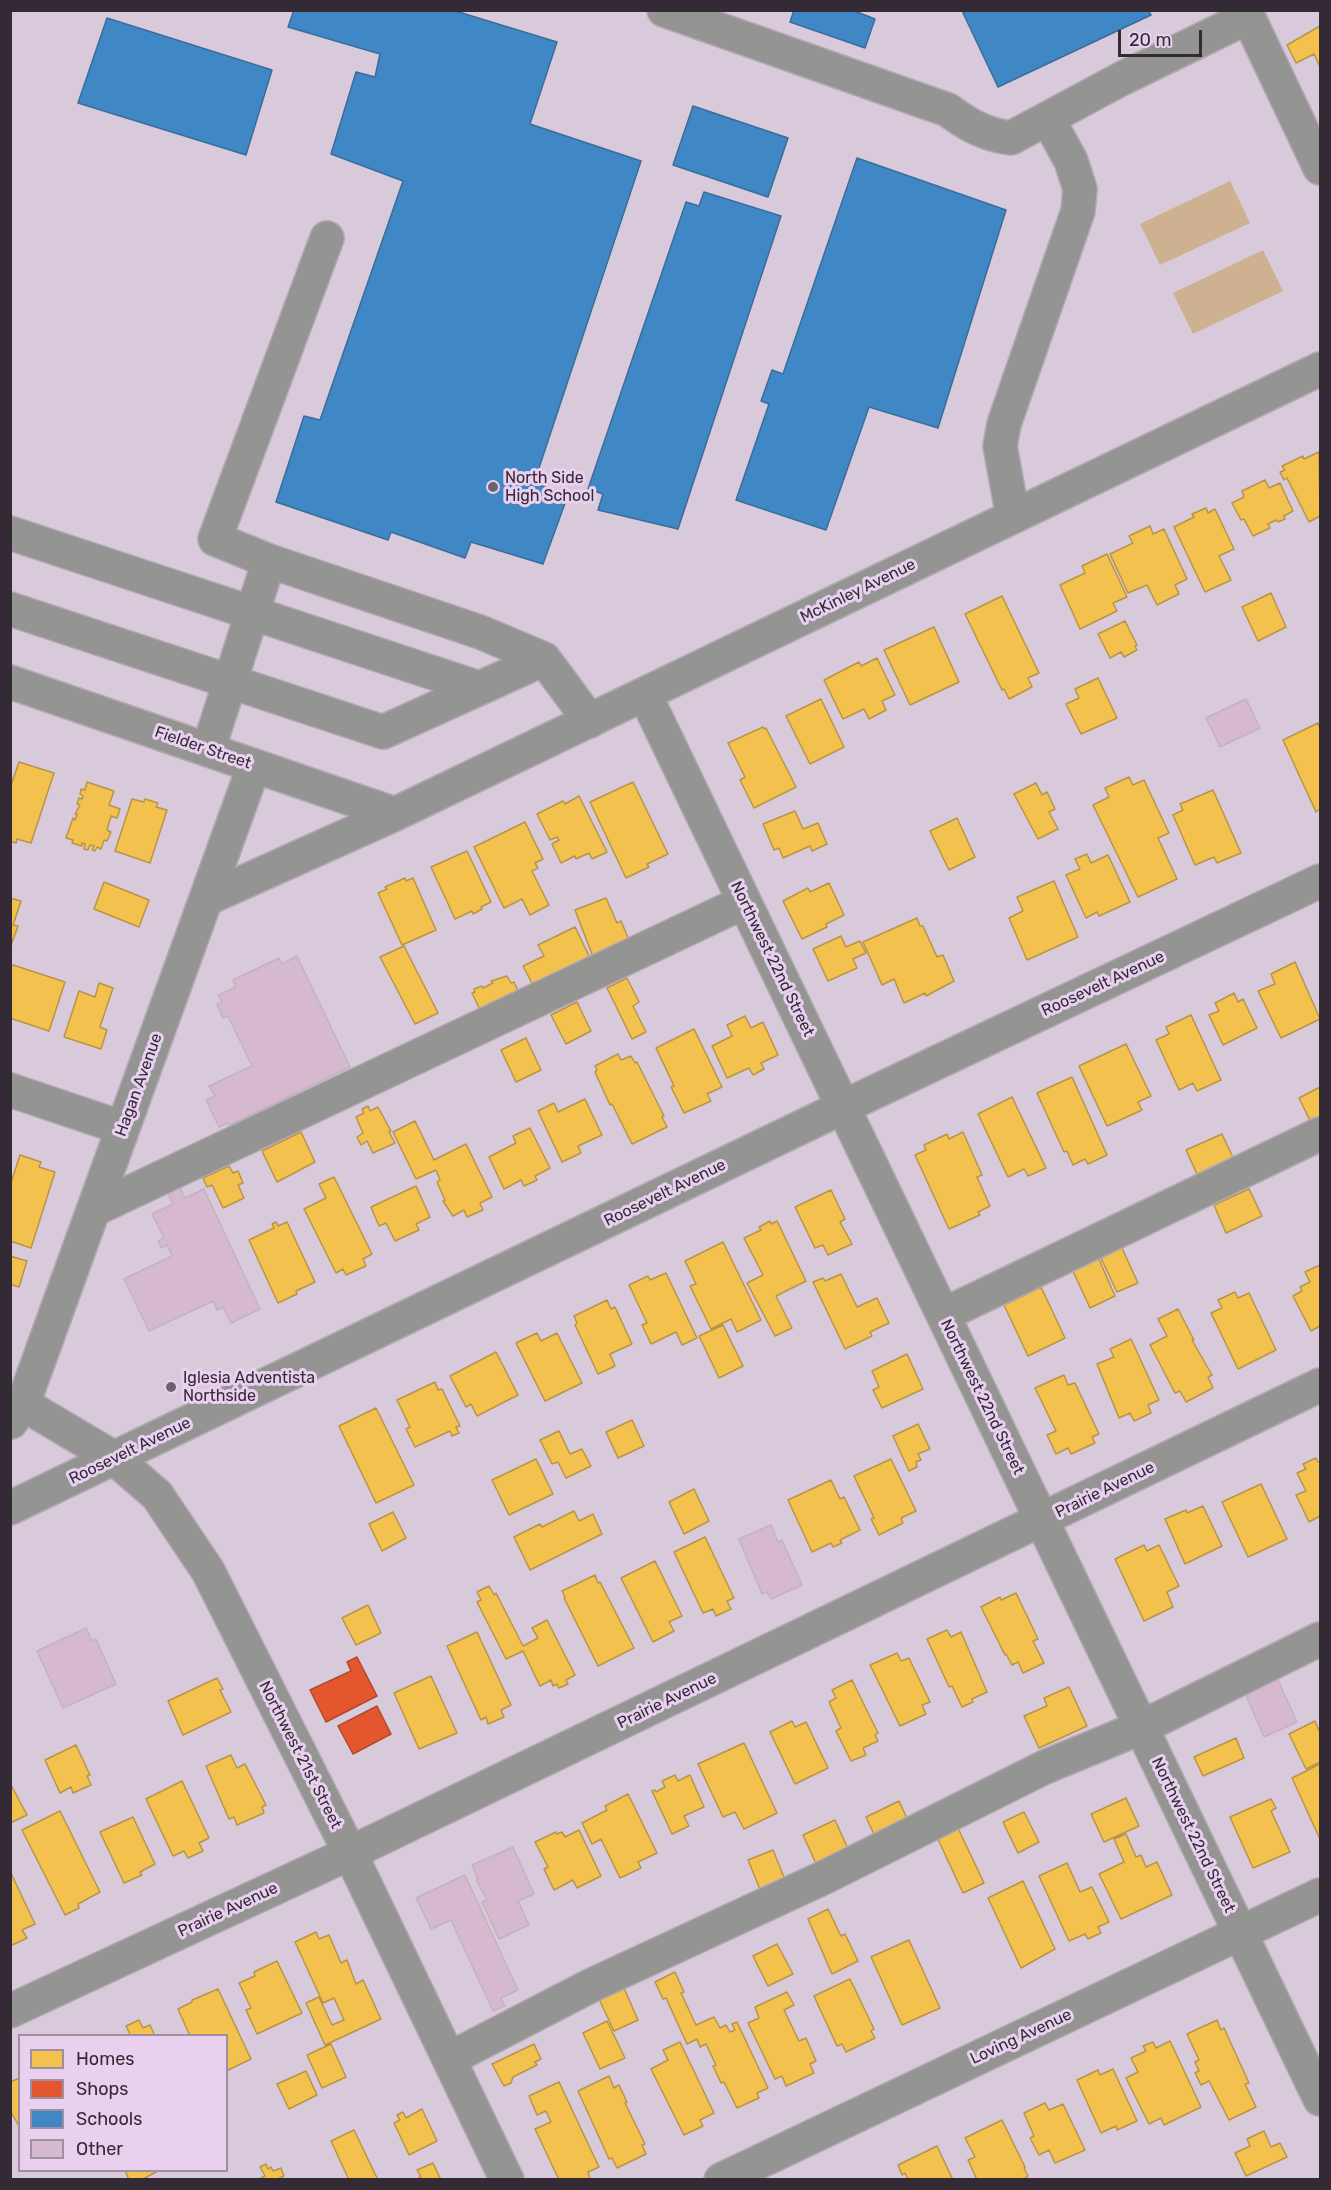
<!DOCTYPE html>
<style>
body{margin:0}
#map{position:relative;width:1331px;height:2190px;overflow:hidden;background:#d8cada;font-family:Rubik,sans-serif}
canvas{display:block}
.frame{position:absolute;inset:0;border:12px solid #332a36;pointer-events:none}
.legend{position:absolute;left:18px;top:2034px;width:210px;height:138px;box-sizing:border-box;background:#e9d0ef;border:2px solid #a08ea5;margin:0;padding:8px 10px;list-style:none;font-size:18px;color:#332a36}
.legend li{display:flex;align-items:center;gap:12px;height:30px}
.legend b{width:30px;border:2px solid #a08ea5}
.scale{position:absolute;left:1118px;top:30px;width:84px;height:27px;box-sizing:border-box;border:3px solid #332a36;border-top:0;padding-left:8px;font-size:18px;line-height:21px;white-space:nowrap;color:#332a36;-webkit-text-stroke:4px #e9d0ef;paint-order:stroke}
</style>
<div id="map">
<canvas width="1331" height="2190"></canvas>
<div class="frame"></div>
<ul class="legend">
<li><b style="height:16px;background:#f2c14e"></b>Homes</li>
<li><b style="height:16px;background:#e4572e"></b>Shops</li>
<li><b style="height:16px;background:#3f88c5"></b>Schools</li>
<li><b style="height:16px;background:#d6b9cf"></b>Other</li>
</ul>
<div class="scale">20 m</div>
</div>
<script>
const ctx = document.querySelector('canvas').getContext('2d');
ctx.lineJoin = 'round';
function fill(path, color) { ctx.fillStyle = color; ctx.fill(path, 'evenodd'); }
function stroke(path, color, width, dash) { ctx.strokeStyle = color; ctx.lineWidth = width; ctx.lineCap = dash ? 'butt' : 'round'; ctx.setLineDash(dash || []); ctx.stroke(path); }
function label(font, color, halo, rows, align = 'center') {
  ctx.font = font + ' Rubik,sans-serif'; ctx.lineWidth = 6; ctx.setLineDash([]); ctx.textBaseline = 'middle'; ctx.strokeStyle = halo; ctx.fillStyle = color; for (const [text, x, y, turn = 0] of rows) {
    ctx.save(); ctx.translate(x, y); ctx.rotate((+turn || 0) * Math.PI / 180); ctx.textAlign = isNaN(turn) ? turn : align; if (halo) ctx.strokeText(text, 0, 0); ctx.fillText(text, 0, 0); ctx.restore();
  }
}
fill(new Path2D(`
 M1230 181 1250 223 1160 265 1140 224Z
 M1263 250 1283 291 1193 334 1173 293Z`), '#cdb191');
const homes = new Path2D(`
 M1320 26V67L1314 54 1296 63 1287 45Z
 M1319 452 1320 516 1309 522 1287 478 1284 480 1280 472 1285 470 1282 466 1303 456 1304 459Z
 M1265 480 1269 488 1280 483 1293 511 1284 516 1285 519 1278 522 1276 520 1268 524 1270 528 1253 536 1244 519 1241 520 1232 503 1244 497 1242 491Z
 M1206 508 1208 513 1215 509 1234 549 1219 556 1231 580 1205 592 1174 527 1194 517 1192 514Z
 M1150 526 1153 534 1164 529 1187 579 1175 585 1179 594 1157 605 1147 585 1128 593 1110 554 1133 543 1129 536Z
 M1107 554 1127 597 1113 603 1117 611 1080 629 1060 585 1085 573 1082 566Z
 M1271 593 1286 627 1258 641 1242 607Z
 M1002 596 1039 673 1028 678 1032 687 1009 699 1004 689 1002 690 965 614Z
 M1125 621 1137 645 1135 646 1137 650 1124 657 1121 652 1110 658 1098 634Z
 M934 627 959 682 910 705 884 650Z
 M877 658 895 695 882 701 886 710 869 719 864 709 843 719 824 680 859 662 861 666Z
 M1098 678 1117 718 1081 734 1066 704 1079 698 1075 689Z
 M821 699 844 747 810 764 786 716Z
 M1318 723 1320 728V809L1316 812 1283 740Z
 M763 727 764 729 766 728 796 787 754 808 740 780 745 777 728 743Z
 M19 762 54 773 31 843 17 839 16 843 10 841V788Z
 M1129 777 1133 785 1144 780 1169 833 1158 838 1177 879 1138 897 1093 805 1109 797 1105 788Z
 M87 782 114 791 109 805 120 809 117 818 111 816 107 830 111 832 107 841 104 840 101 849 97 847 95 851 92 850 94 846 90 845 88 850 84 849 85 844 82 843V846L72 843 73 840 66 838 73 818 75 820 77 814H75L80 805 77 804 79 798 82 799 83 796 80 794 81 789 85 790Z
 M633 782 668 854 647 864 649 867 626 878 590 802Z
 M1036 783 1042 795 1047 792 1055 809 1049 812 1058 829 1038 839 1014 794Z
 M1213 790 1241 853 1217 863 1214 857 1195 865 1173 815 1183 810 1180 804Z
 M579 796 607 852 592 859 589 853 576 859 575 856 561 863 552 844 559 840 557 837 550 840 537 814 563 801 565 804Z
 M132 799 144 802 145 799 158 803 156 807 167 810 150 863 115 851Z
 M795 811 803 829 818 823 827 844 812 851 810 846 783 858 779 848 774 850 763 824Z
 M957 818 975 857 949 870 930 831Z
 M525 822 543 859 535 863 538 868 532 871 549 905 530 915 522 899 504 908 474 847Z
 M467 851 491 902 481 907 482 909 473 914 472 911 455 919 431 867Z
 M1087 854 1091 863 1108 855 1130 902 1099 916 1097 912 1086 918 1066 875 1080 869 1075 859Z
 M405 878 406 881 413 878 436 930 402 945 378 893 387 889 385 887Z
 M1054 881 1078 937 1027 960 1009 918 1023 911 1017 897Z
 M104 882 149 900 139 927 94 909Z
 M829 883 844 915 826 924 827 927 802 939 783 901 808 888 810 892Z
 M10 898 21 901 13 925 18 926 10 948Z
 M606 898 617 923 621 921 632 947 595 962 575 910Z
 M917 918 920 926H923L937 957 943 955 954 981 926 996 925 993 904 1003 894 979 882 985 863 942Z
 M575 927 593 964 536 991 523 966 544 956 538 945Z
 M841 936 846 947 860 941 866 953 853 959 857 968 828 981 813 949Z
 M404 946 438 1013 415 1024 380 957Z
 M1295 962 1320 1019 1281 1038 1258 991 1275 984 1271 974Z
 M13 965 65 982 49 1031 10 1018V968Z
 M507 976 511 983 514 982 518 991 484 1018 472 993 475 992 474 989 482 986 483 988 493 983 491 981Z
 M627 978 639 1002 633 1006 646 1032 632 1039 607 988Z
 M99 983 113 988 100 1027 107 1030 101 1049 64 1037 79 991 95 997Z
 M1234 993 1238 1002 1243 999 1257 1028 1223 1045 1209 1015 1219 1011 1215 1003Z
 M577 1002 591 1031 566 1044 551 1015Z
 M1191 1015 1221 1080 1197 1091 1193 1083 1179 1090 1156 1040 1169 1034 1166 1027Z
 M745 1016 751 1028 763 1022 778 1055 761 1063 764 1069 753 1075 749 1068 727 1078 712 1046 732 1036 727 1025Z
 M694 1029 722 1087 707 1094 711 1101 684 1113 671 1087 674 1086 656 1048Z
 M526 1038 541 1070 516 1082 501 1050Z
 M1126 1044 1151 1096 1138 1102 1142 1110 1107 1126 1079 1066Z
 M618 1054 621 1060 631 1056 635 1063 637 1062 664 1116 662 1117 667 1127 632 1144 612 1104 610 1105 595 1072 597 1070 595 1066Z
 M1072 1077 1107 1155 1088 1164 1085 1159 1073 1165 1067 1151 1064 1152 1037 1093Z
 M1320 1087V1129L1315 1131 1299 1098Z
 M1012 1097 1046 1168 1028 1176 1024 1169 1008 1177 978 1114Z
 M585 1099 602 1135 578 1146 581 1153 562 1162 538 1111 554 1103 558 1112Z
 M368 1106 370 1111 378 1107 391 1131 389 1132 395 1143 373 1153 367 1141 361 1145 357 1137 363 1133 356 1117 364 1113 362 1109Z
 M415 1121 434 1160 466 1144 492 1197 480 1203 483 1210 467 1217 464 1210 453 1216 443 1201 445 1200 437 1182 440 1180 436 1170 416 1179 393 1132Z
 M530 1128 550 1168 535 1176 537 1180 524 1186 521 1180 504 1189 489 1157 516 1143 513 1136Z
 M301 1132 315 1162 277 1182 262 1151Z
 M963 1132 982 1175 977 1177 990 1206 978 1212 980 1215 949 1229 915 1155 926 1150 924 1145 947 1134 949 1139Z
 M1222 1134 1237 1166 1201 1183 1186 1150Z
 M20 1155 41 1162 39 1167 55 1172 31 1248 10 1241V1186Z
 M229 1166 233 1173 238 1171 243 1183 238 1185 244 1198 223 1208 212 1185 207 1187 203 1178Z
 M334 1177 372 1254 363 1259 366 1266 346 1275 343 1269 336 1273 304 1209 326 1198 319 1184Z
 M416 1186 430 1217 416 1224 419 1230 395 1241 386 1223 379 1226 371 1207Z
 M1249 1189 1262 1216 1226 1233 1214 1205Z
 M831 1190 845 1219 840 1222 852 1244 828 1255 823 1245 815 1248 795 1207Z
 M770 1221 771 1224 777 1221 806 1281 776 1296 792 1328 775 1336 747 1283 763 1275 744 1238 761 1230 759 1227Z
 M276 1222 278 1226 287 1222 315 1282 296 1291 297 1294 278 1303 249 1240 274 1228 272 1224Z
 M723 1242 761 1320 737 1332 731 1319 711 1329 690 1286 696 1284 685 1261Z
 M1121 1246 1138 1283 1117 1292 1100 1256Z
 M10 1256 27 1261 19 1287 10 1284Z
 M1098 1257 1115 1296 1090 1308 1072 1269Z
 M1320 1265V1326L1311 1331 1293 1296 1302 1291 1300 1287 1310 1282 1305 1272Z
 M666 1273 697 1338 682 1345 676 1332 651 1344 642 1325 647 1323 629 1285 648 1276 650 1280Z
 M841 1274 857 1307 877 1298 889 1323 870 1332 872 1336 845 1349 813 1282 823 1278 825 1281Z
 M1041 1287 1065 1338 1028 1356 1004 1305Z
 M1235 1292 1238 1298 1249 1293 1276 1350 1238 1369 1211 1313 1222 1308 1218 1300Z
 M607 1300 611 1309 615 1307 632 1344 610 1354 615 1366 598 1374 575 1325 577 1323 574 1316Z
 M1178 1309 1194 1340H1192L1212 1375 1208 1377 1213 1388 1186 1402 1180 1391 1175 1393 1150 1345 1167 1336 1158 1319Z
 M723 1325 743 1366 719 1378 699 1336Z
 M537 1333 541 1341 557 1333 582 1383 545 1401 516 1343Z
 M1131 1339 1159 1400 1148 1405 1151 1413 1134 1421 1130 1413 1119 1418 1097 1364 1114 1357 1110 1349Z
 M496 1352 518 1395 477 1416 471 1404 466 1407 450 1376Z
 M907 1354 923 1389 882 1408 873 1390 879 1387 872 1371Z
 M1064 1375 1068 1385 1075 1383 1099 1434 1092 1437 1095 1443 1071 1454 1068 1448 1056 1454 1047 1435 1056 1431 1035 1388Z
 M435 1382 438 1390 442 1389 460 1426 456 1427 459 1433 452 1436 450 1431 415 1447 406 1429 410 1427 397 1400Z
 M376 1408 414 1485 376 1503 339 1426Z
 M632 1420 644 1446 618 1458 606 1432Z
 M918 1424 930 1449 918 1454 921 1460 916 1462 917 1467 909 1471 893 1436Z
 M559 1431 570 1454 582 1449 591 1466 566 1478 558 1462 552 1464 540 1440Z
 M1316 1458 1318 1462H1320V1516L1309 1522 1296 1495 1306 1491 1297 1473 1306 1469 1303 1464Z
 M536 1459 553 1494 509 1515 492 1480Z
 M891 1459 916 1511 901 1518 903 1523 879 1535 871 1519 874 1518 854 1476Z
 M831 1480 840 1499 844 1497 860 1530 840 1540 842 1543 833 1547 831 1543 812 1552 788 1500Z
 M1261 1484 1287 1539 1248 1557 1222 1502Z
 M694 1489 709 1521 684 1534 669 1502Z
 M1203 1506 1222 1546 1185 1564 1165 1519 1186 1510 1187 1513Z
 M574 1511 579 1521 593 1514 602 1534 530 1570 514 1537 540 1524 542 1527Z
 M393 1512 406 1538 382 1551 369 1524Z
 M705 1537 734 1598 727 1601 731 1609 716 1616 713 1609 703 1613 674 1552Z
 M1144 1545 1147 1551 1159 1545 1179 1586 1167 1592 1173 1607 1144 1621 1115 1559Z
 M655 1561 682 1616 669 1622 674 1631 653 1642 621 1578Z
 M595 1575 598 1583 600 1582 634 1648 598 1666 564 1598 565 1597 562 1591Z
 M489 1586 494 1595 496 1593 523 1646 538 1638 532 1628 547 1620 575 1675 566 1680 568 1684 559 1688 557 1684 553 1686 551 1680 540 1686 523 1651 506 1659 477 1602 481 1600 477 1592Z
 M1016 1593 1038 1639 1033 1641 1044 1663 1023 1673 1018 1662 1012 1665 1006 1654 1005 1655 981 1607 1000 1597 1001 1600Z
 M368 1605 381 1633 356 1645 342 1618Z
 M947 1630 951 1637 961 1632 987 1692 972 1699 973 1702 962 1707 952 1686 949 1687 927 1639Z
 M477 1632 511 1705 501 1710 504 1717 488 1724 486 1717 481 1720 447 1646Z
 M897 1653 901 1661 909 1658 930 1702 922 1705 926 1714 900 1726 870 1665Z
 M431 1676 457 1733 419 1749 394 1693Z
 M217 1678 223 1689 220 1690 231 1712 183 1735 168 1701Z
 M852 1680 878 1733 875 1735 878 1741 863 1748 866 1755 851 1761 836 1731 841 1728 829 1702 836 1698 832 1690Z
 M1069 1687 1087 1726 1039 1748 1024 1716 1047 1706 1044 1698Z
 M792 1721 795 1727 806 1722 828 1768 795 1784 770 1732Z
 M1315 1721 1320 1733V1762L1306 1769 1289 1734Z
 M1236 1738 1244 1758 1203 1776 1194 1757Z
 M744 1743 777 1813 744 1829 735 1812 723 1817 698 1764Z
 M76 1745 90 1775 87 1776 91 1785 73 1793 71 1787 60 1793 45 1760Z
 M231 1755 237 1768 245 1764 266 1805 262 1807 264 1813 237 1825 234 1817 229 1819 206 1766Z
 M1320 1764V1836L1319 1837 1292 1778Z
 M675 1775 678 1781 690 1775 704 1807 684 1816 689 1826 672 1834 652 1791 655 1790 656 1792 665 1787 662 1781Z
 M182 1781 209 1838 199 1843 203 1851 188 1858 184 1851 173 1856 146 1799Z
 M10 1783 27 1815 10 1823Z
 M628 1794 657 1853 638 1862 641 1868 620 1878 601 1839 592 1844 582 1823 607 1810 605 1806Z
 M1126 1798 1139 1826 1104 1842 1091 1814Z
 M1271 1799 1276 1808 1271 1811 1290 1852 1253 1868 1230 1817Z
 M899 1801 911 1827 878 1843 866 1817Z
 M60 1811 100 1892 78 1904 79 1908 65 1915 22 1830Z
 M1024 1812 1039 1842 1018 1853 1003 1822Z
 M133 1817 155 1864 140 1872 142 1875 124 1883 100 1832Z
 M835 1820 850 1853 818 1868 803 1835Z
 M957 1826 984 1883 963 1893 936 1835Z
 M579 1830 601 1876 577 1888 573 1880 554 1890 544 1869 548 1867 535 1842 556 1832 557 1834 562 1832 565 1837Z
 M1126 1834 1136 1857 1141 1855 1146 1867 1157 1862 1172 1895 1121 1919 1099 1874 1124 1862 1114 1839Z
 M773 1850 786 1882 761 1892 748 1860Z
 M1067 1863 1080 1892 1092 1887 1109 1922 1098 1927 1101 1933 1088 1939 1085 1934 1069 1941 1039 1876Z
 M10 1871 35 1924 22 1930 27 1938 10 1946Z
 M1023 1881 1055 1949 1021 1968 988 1898Z
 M828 1909 841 1936 845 1934 858 1961 832 1974 808 1919Z
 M316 1932 319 1939 329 1935 341 1963 347 1960 356 1984 363 1980 381 2019 325 2045 306 2003 319 1997 332 2025 344 2020 334 1998 323 2003 295 1942Z
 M909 1940 940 2008 902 2025 871 1957Z
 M777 1944 793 1974 768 1986 753 1956Z
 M277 1961 302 2013 257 2034 246 2010 251 2008 239 1983 255 1976 254 1972Z
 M675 1972 684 1992 681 1993 696 2025 714 2017 720 2028 726 2025 730 2032 735 2030 732 2024 737 2022 768 2088 757 2093 759 2098 737 2108 724 2082 721 2083 713 2066 716 2065 706 2044 700 2047 697 2039 687 2044 666 1998 663 1999 655 1982Z
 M850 1979 874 2029 871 2031 875 2038 846 2052 842 2044 837 2046 814 1996Z
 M624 1988 638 2020 614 2031 599 1999Z
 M218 1989 251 2059 226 2071V2036H190L178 2009 192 2002V2000Z
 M787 1992 794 2005 784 2010 799 2041 806 2038 816 2061 810 2064 814 2073 786 2086 782 2076 775 2079 748 2023 759 2018 755 2007Z
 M139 2020 143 2028 150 2025 155 2036H127L130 2034 126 2026Z
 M1217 2020 1221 2030 1224 2028 1249 2083 1245 2084 1256 2107 1229 2120 1209 2081 1201 2085 1195 2073 1199 2071 1195 2062 1199 2060 1187 2034Z
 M607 2021 625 2058 600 2069 583 2033Z
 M1170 2041 1201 2107 1164 2125 1161 2118 1149 2124 1126 2078 1138 2072 1131 2058 1146 2051 1143 2046 1153 2042 1156 2048Z
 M680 2042 714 2113 700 2120 703 2126 684 2135 651 2069 668 2060 663 2050Z
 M331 2044 346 2077 322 2088 307 2055Z
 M534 2044 541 2059 535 2062 537 2065 513 2077 511 2083 504 2086 492 2064Z
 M1113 2069 1137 2121 1117 2130 1116 2126 1101 2133 1077 2080 1098 2070 1100 2075Z
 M306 2071 317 2095 289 2109 277 2084Z
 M609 2076 614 2088 619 2085 627 2102 625 2103 645 2144 642 2145 646 2154 617 2168 612 2158 609 2159 578 2091Z
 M20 2078V2128L10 2110V2082Z
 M559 2082 599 2167 588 2172 590 2179 589 2180H559L535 2129 551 2122 546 2111 537 2115 529 2096Z
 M1045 2103 1049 2110 1063 2104 1085 2150 1055 2163 1049 2150 1039 2155 1030 2138 1034 2136 1024 2113Z
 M422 2109 437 2141 409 2155 394 2123 400 2120 397 2115 403 2112 406 2118Z
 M1002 2120 1025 2167 1024 2168 1028 2176 1022 2180H977L968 2160 975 2157 965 2138Z
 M354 2130 378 2180H349L331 2141Z
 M1264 2131 1271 2147 1280 2143 1287 2157 1246 2176 1235 2153 1250 2146 1247 2139Z
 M937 2146 953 2180H908L905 2173 902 2175 898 2165Z
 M433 2163 441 2180H415L421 2177 417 2170Z
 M266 2164 268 2169 271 2167 273 2171 281 2168 284 2176 275 2180H257L265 2176 260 2167Z
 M125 2170H160L141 2180H129Z`);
fill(homes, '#f2c14e');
stroke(homes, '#b99447', 1.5);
const shops = new Path2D(`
 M357 1657 377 1696 326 1722 310 1690 351 1671 347 1662Z
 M377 1706 391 1734 353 1754 338 1726Z`);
fill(shops, '#e4572e');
stroke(shops, '#af4a30', 1.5);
const schools = new Path2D(`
 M294 10H452L557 42 530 124 641 161 534 483 568 495 543 564 471 542 465 558 391 532 388 540 276 502 304 416 320 420 403 181 331 154 356 72 375 77 380 54 288 27Z
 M794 10H852L875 19 865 48 790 22Z
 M969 10H1148L1151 15 998 87 963 13Z
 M107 18 272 70 246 155 78 103Z
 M693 106 788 138 768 197 673 165Z
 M857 158 1006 210 938 428 869 407 826 530 736 500 769 404 761 401 772 370 783 374Z
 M704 192 781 216 678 529 598 510 603 494 588 489 686 202 699 206Z`);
fill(schools, '#3f88c5');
stroke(schools, '#3b6c9a', 1.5);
const building = new Path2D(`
 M1246 699 1260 728 1220 747 1206 718Z
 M297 956 350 1067 229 1125 227 1123 219 1127 206 1100 215 1096 209 1086 252 1066 228 1016 223 1018 217 1004 222 1002 218 995 236 987 233 980 279 958 282 964Z
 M179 1186 185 1198 204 1189 260 1309 231 1323 223 1307 217 1310 213 1301 149 1331 124 1279 172 1256 167 1245 161 1248 158 1241 164 1238 152 1214 173 1204 167 1192Z
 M771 1525 778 1542 782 1540 802 1585 771 1599 767 1592 762 1594 739 1539Z
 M86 1628 92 1641 96 1639 116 1684 63 1708 37 1651Z
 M1277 1678 1297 1722 1264 1737 1245 1693Z
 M513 1847 534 1894 518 1901 529 1925 499 1939 482 1902 487 1900 476 1880 478 1879 472 1865Z
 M465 1875 518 1990 501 1998 505 2006 493 2011 451 1920 431 1929 416 1898Z`);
fill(building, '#d6b9cf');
stroke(building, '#c1b3bf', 1.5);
const minor = new Path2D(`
 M664 10 948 110C968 125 986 135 1011 138L1121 79 1248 17
 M1245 10 1320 168
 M1013 517 1000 446 1004 424 1078 211 1080 189 1071 161 1048 119
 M10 533 479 688
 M269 561 215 539 327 238
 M10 609 383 732 544 659
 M10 682 395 814
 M645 695 1320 2099
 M208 750 269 561 480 632 544 659 590 721
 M206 899 395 814 1320 369
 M10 1090 123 1128
 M93 1210 744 902
 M943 1315 1320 1134
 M10 1402 23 1404 114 1458 157 1495 208 1571 350 1853 507 2180
 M11 1422 23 1404 254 766
 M10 1508 843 1107 1320 881
 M10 2011 350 1853 1320 1385
 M449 2059 592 1985 825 1877 1045 1767 1142 1727 1320 1639
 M721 2180 1320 1895`);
stroke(minor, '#b3a8b4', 36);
stroke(minor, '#949593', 33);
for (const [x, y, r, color] of [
 [493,487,6,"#6d626f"],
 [171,1387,6,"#6d626f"]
]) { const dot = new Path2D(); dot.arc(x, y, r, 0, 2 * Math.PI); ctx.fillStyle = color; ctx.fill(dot); stroke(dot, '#e9d0ef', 2); }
label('16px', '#332a36', '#e9d0ef', [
 ["North Side",505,478],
 ["High School",505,496],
 ["Iglesia Adventista",183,1378],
 ["Northside",183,1396]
], 'left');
label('16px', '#332a36', '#e9d0ef', [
 ["McKinley Avenue",858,591,-26],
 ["Fielder Street",203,748,19],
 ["Northwest 22nd Street",772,959,64],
 ["Roosevelt Avenue",1103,984,-25],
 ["Hagan Avenue",139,1085,-70],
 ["Roosevelt Avenue",665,1193,-26],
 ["Northwest 22nd Street",982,1397,64],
 ["Roosevelt Avenue",130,1451,-26],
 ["Prairie Avenue",1105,1490,-26],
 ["Prairie Avenue",667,1701,-26],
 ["Northwest 21st Street",300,1755,63],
 ["Northwest 22nd Street",1193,1835,64],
 ["Prairie Avenue",228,1910,-25],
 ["Loving Avenue",1021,2037,-25]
]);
</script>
